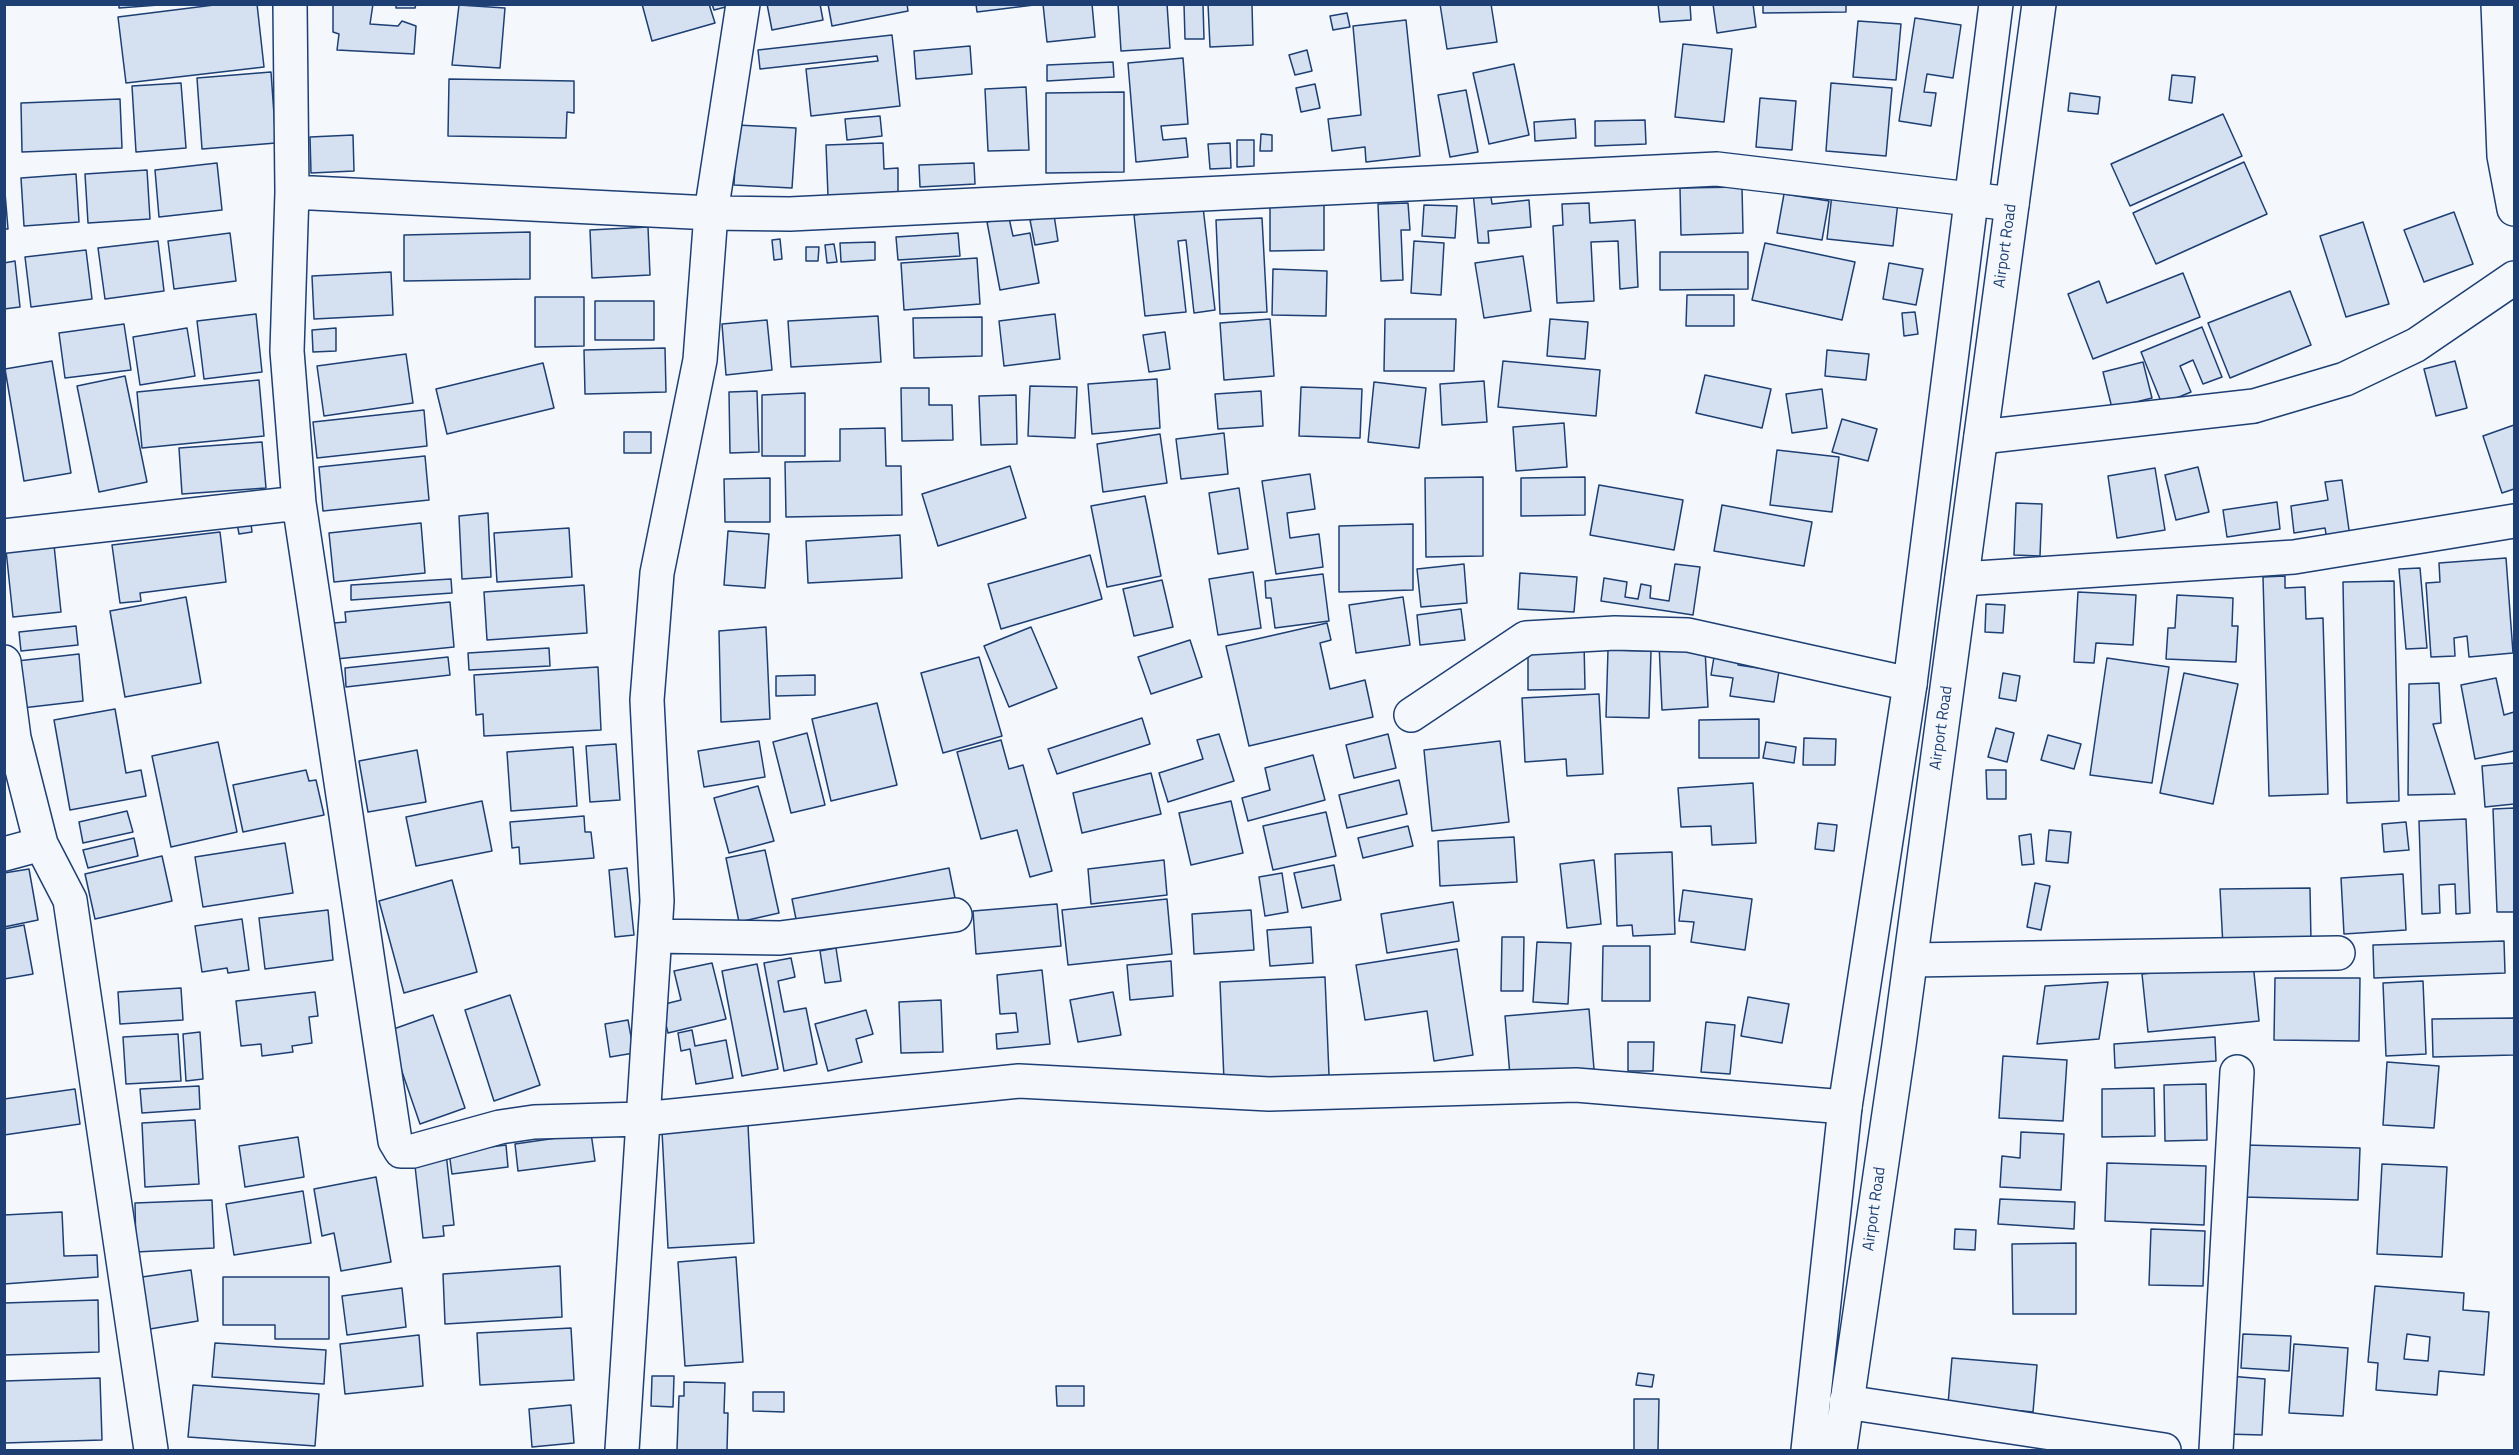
<!DOCTYPE html>
<style>
body{margin:0}
#map{position:relative;width:2519px;height:1455px;overflow:hidden;background:#f4f7fb;font-family:"Titillium Web",sans-serif}
canvas{display:block}
.frame{position:absolute;inset:0;border:6px solid #1d3f73;pointer-events:none}
</style>
<div id="map">
<canvas width="2519" height="1455"></canvas>
<div class="frame"></div>
</div>
<script>
const ctx = document.querySelector('canvas').getContext('2d');
ctx.lineJoin = 'round';
function fill(path, color) { ctx.fillStyle = color; ctx.fill(path, 'evenodd'); }
function stroke(path, color, width, dash) { ctx.strokeStyle = color; ctx.lineWidth = width; ctx.lineCap = dash ? 'butt' : 'round'; ctx.setLineDash(dash || []); ctx.stroke(path); }
function label(font, color, halo, rows, align = 'center') {
  ctx.font = font + ' "Titillium Web",sans-serif'; ctx.lineWidth = 4.5; ctx.setLineDash([]); ctx.textBaseline = 'middle'; ctx.strokeStyle = halo; ctx.fillStyle = color; for (const [text, x, y, turn = 0] of rows) {
    ctx.save(); ctx.translate(x, y); ctx.rotate((+turn || 0) * Math.PI / 180); ctx.textAlign = isNaN(turn) ? turn : align; if (halo) ctx.strokeText(text, 0, 0); ctx.fillText(text, 0, 0); ctx.restore();
  }
}
const building = new Path2D(`
 M119 4H172L119 8Z
 M222 4H257L264 67 126 83 118 17Z
 M333 4H373L370 24 398 26 402 21 416 26 414 54 337 50 339 34 333 32Z
 M396 4H416L415 8H396Z
 M642 4H709L715 23 652 41Z
 M712 4H733V5L714 10Z
 M767 4H820L823 20 772 30Z
 M828 4H907L908 11 832 26Z
 M976 4H1034V5L977 12Z
 M1043 4H1092L1095 37 1047 42Z
 M1118 4H1167L1170 48 1121 51Z
 M1184 4H1203L1204 39H1185Z
 M1208 4H1252L1253 45 1210 47Z
 M1440 4H1491L1497 42 1447 49Z
 M1658 4H1690L1691 20 1660 22Z
 M1713 4H1753L1756 27 1717 33Z
 M1763 4H1846V12L1763 13Z
 M459 5 505 8 500 68 452 65Z
 M1347 13 1350 27 1333 30 1330 16Z
 M1915 18 1961 25 1953 78 1927 74 1924 92 1936 93 1931 126 1899 121Z
 M1406 20 1420 156 1366 162 1365 147 1332 151 1328 119 1361 115 1353 26Z
 M1858 21 1901 24 1896 80 1853 77Z
 M892 35 900 106 811 116 806 69 878 61 877 56 760 69 758 50Z
 M1683 44 1732 49 1724 122 1675 117Z
 M970 46 972 74 916 79 914 51Z
 M1307 50 1312 71 1295 75 1289 55Z
 M1183 58 1188 124 1161 126 1163 140 1186 138 1188 157 1136 162 1128 63Z
 M1113 62 1114 77 1047 81V65Z
 M1514 64 1529 135 1489 144 1473 73Z
 M271 72 276 143 202 149 197 78Z
 M2172 75 2195 77 2192 103 2169 100Z
 M449 79 574 81V113L567 112 566 138 448 136Z
 M181 83 186 148 136 152 132 86Z
 M1831 83 1892 88 1886 156 1826 151Z
 M1315 84 1320 108 1301 112 1296 88Z
 M1026 87 1029 150 988 151 985 89Z
 M1466 90 1478 152 1450 157 1438 95Z
 M1124 92V172L1046 173V93Z
 M2070 93 2100 97 2098 114 2068 111Z
 M1760 98 1796 101 1792 150 1756 147Z
 M120 99 122 148 22 152 21 103Z
 M2223 114 2242 156 2130 206 2111 164Z
 M880 116 882 136 847 140 845 119Z
 M1575 119 1576 138 1535 141 1534 122Z
 M1645 120 1646 144 1595 146V121Z
 M737 125 796 128 792 188 734 185Z
 M1261 134 1272 135V151H1260Z
 M353 135 354 171 311 173 310 137Z
 M1237 140H1254V166L1237 167Z
 M883 143 884 169 898 168V194L828 196 826 145Z
 M1230 143 1231 168 1210 169 1208 144Z
 M2244 162 2267 214 2156 264 2133 213Z
 M217 163 222 210 159 217 155 170Z
 M974 163 975 184 920 187 919 165Z
 M147 170 150 219 88 223 85 174Z
 M76 174 79 222 24 226 21 178Z
 M4 180 8 229H4Z
 M1742 187 1743 233 1681 235 1680 188Z
 M1490 190 1492 204 1529 200 1531 227 1488 231 1489 243H1478L1473 192Z
 M1784 194 1829 201 1822 240 1777 233Z
 M1832 194 1898 202 1893 246 1827 239Z
 M1408 203 1410 230H1401L1403 280 1381 281 1378 204Z
 M1589 203 1590 223 1635 220 1638 287 1620 289 1618 241 1591 242 1594 301 1557 303 1553 226 1563 225 1562 204Z
 M1324 204V250L1270 251V205Z
 M1424 205 1457 206 1455 238 1422 236Z
 M1203 207 1215 310 1194 313 1186 240 1178 241 1186 312 1145 316 1134 215Z
 M2454 212 2473 264 2424 282 2404 230Z
 M1054 215 1058 241 1035 245 1030 220Z
 M1009 218 1013 236 1030 233 1039 283 1000 290 987 222Z
 M1262 218 1267 312 1220 314 1216 220Z
 M2363 222 2389 304 2346 317 2320 236Z
 M648 227 650 275 592 278 590 230Z
 M530 232V279L404 281V235Z
 M230 233 236 281 174 289 168 241Z
 M958 233 960 256 898 260 896 237Z
 M780 239 782 259 774 260 772 240Z
 M158 241 164 291 105 299 98 248Z
 M1414 241 1444 243 1441 295 1411 293Z
 M875 242V260L841 262 840 243Z
 M1765 243 1855 262 1842 320 1752 300Z
 M834 244 837 262 827 263 825 245Z
 M806 247H819L818 261H806Z
 M86 250 92 299 31 307 25 257Z
 M1660 252H1748V289L1660 290Z
 M1523 256 1531 311 1484 318 1475 263Z
 M977 258 980 304 904 310 901 263Z
 M15 261 20 307 4 309V263Z
 M1889 263 1923 269 1916 305 1883 299Z
 M1273 269 1327 271 1326 316 1272 315Z
 M391 272 393 315 314 319 312 276Z
 M2183 273 2200 317 2093 359 2068 294 2099 281 2107 303Z
 M2290 291 2311 345 2230 378 2208 323Z
 M1687 295H1734V326H1686Z
 M535 297H584V346L535 347Z
 M595 301H654V340H595Z
 M1915 312 1918 334 1904 336 1902 313Z
 M256 314 262 372 204 379 197 321Z
 M1055 314 1060 359 1004 366 999 321Z
 M878 316 881 362 791 367 788 321Z
 M982 317V356L914 358 913 318Z
 M1270 319 1274 376 1224 380 1220 323Z
 M1385 319H1456L1454 371H1384Z
 M1550 319 1588 322 1585 359 1547 356Z
 M767 320 772 370 726 375 722 324Z
 M124 324 131 370 65 378 59 333Z
 M2202 327 2222 377 2203 384 2193 360 2180 366 2191 392 2162 404 2141 352Z
 M187 328 195 376 140 385 133 337Z
 M336 328V351L313 352 312 330Z
 M1165 332 1170 369 1149 372 1143 335Z
 M665 348 666 392 585 394 584 350Z
 M1827 350 1869 354 1866 380 1825 376Z
 M406 354 413 403 324 416 317 366Z
 M52 361 71 473 24 481 5 369Z
 M1503 361 1600 370 1596 416 1498 407Z
 M2455 361 2467 408 2436 416 2424 369Z
 M2143 362 2152 398 2112 408 2103 372Z
 M543 363 554 408 447 434 436 389Z
 M1705 375 1771 389 1762 428 1696 413Z
 M125 376 147 482 99 492 77 386Z
 M1157 379 1160 428 1092 434 1088 384Z
 M259 380 264 436 142 448 137 392Z
 M1484 381 1487 422 1442 425 1440 384Z
 M1374 382 1426 388 1419 448 1368 442Z
 M1030 386 1077 387 1075 438 1028 436Z
 M1301 387 1362 389 1360 438 1299 436Z
 M901 388H929V405H952L953 440 902 441Z
 M1822 389 1827 428 1792 433 1786 394Z
 M757 391 759 452 730 453 729 392Z
 M1261 391 1263 426 1218 429 1215 394Z
 M805 393V456H762V395Z
 M1016 395 1017 444 981 445 979 396Z
 M424 410 427 446 317 458 313 422Z
 M1842 419 1877 429 1868 461 1832 452Z
 M1564 423 1567 467 1516 471 1513 427Z
 M2514 425V489L2502 493 2483 436Z
 M885 428 886 466H901L902 515 786 517 785 462 840 461V429Z
 M624 432H651V453H624Z
 M1224 433 1228 474 1181 479 1176 439Z
 M1160 434 1167 483 1103 492 1097 444Z
 M262 442 266 488 182 494 179 448Z
 M1777 450 1839 457 1832 512 1770 505Z
 M425 456 429 500 323 511 319 467Z
 M1010 466 1026 518 938 546 922 494Z
 M2198 467 2209 512 2176 520 2165 475Z
 M2155 468 2165 530 2117 538 2108 476Z
 M1310 474 1315 509 1287 513 1290 538 1319 534 1323 567 1276 574 1262 481Z
 M1483 477V556L1426 557 1425 478Z
 M1585 477V515L1521 516V478Z
 M770 478V522H725L724 479Z
 M2342 480 2350 537 2327 540 2325 528 2294 533 2291 506 2328 500 2325 482Z
 M1599 485 1683 500 1674 550 1590 535Z
 M1239 488 1248 549 1218 554 1209 493Z
 M1145 496 1161 576 1107 587 1091 506Z
 M2277 502 2280 529 2227 537 2223 510Z
 M2016 503 2042 504 2040 556 2014 555Z
 M1722 505 1812 522 1804 566 1714 551Z
 M488 513 491 577 462 579 459 516Z
 M250 516 252 532 239 534 236 518Z
 M421 523 425 573 334 582 329 533Z
 M1413 524V590L1339 592V526Z
 M569 528 572 577 497 582 494 533Z
 M728 531 769 534 765 588 724 585Z
 M220 532 226 582 140 593 141 601 120 603 112 545Z
 M900 535 902 578 808 583 806 541Z
 M54 545 61 612 13 617 6 550Z
 M1090 555 1102 599 1001 629 988 584Z
 M2506 558 2513 653 2469 657 2467 636 2454 638 2455 656 2431 657 2426 583 2440 582 2439 563Z
 M1464 564 1467 603 1421 607 1417 569Z
 M1675 564 1700 567 1693 615 1601 601 1604 578 1627 582 1625 597 1638 599 1641 584 1651 586 1650 598 1669 601Z
 M2420 568 2427 648 2406 649 2399 569Z
 M1253 572 1261 628 1218 635 1209 579Z
 M1520 573 1577 577 1574 612 1518 609Z
 M1323 574 1329 621 1275 628 1271 598H1266L1265 581Z
 M2285 576V588L2305 587 2306 619 2323 618 2328 794 2269 796 2263 577Z
 M451 579 452 593 351 600V585Z
 M1162 580 1173 627 1134 636 1123 589Z
 M2394 581 2399 801 2347 803 2343 582Z
 M584 585 587 633 487 640 484 592Z
 M2078 592 2136 595 2133 645 2096 643 2094 663 2074 662Z
 M2177 595 2233 598 2232 626H2238L2236 662 2166 659 2168 628H2175Z
 M186 597 201 683 125 697 110 611Z
 M1403 597 1410 645 1356 653 1349 605Z
 M450 602 454 647 336 659 333 623 346 622 345 612Z
 M1986 604 2005 605 2003 633 1985 632Z
 M1461 609 1465 640 1420 645 1417 615Z
 M1327 623 1331 640 1320 643 1330 689 1365 680 1373 717 1249 746 1226 646Z
 M76 626 78 645 21 651 19 632Z
 M766 627 770 719 721 722 719 631Z
 M1031 627 1057 688 1009 707 984 646Z
 M1190 640 1202 677 1151 694 1138 657Z
 M1584 642 1585 689 1528 690V643Z
 M1659 643 1705 649 1708 707 1662 710Z
 M549 648 550 666 469 670 468 653Z
 M1608 650 1651 651 1649 718 1606 717Z
 M1715 651 1740 654 1738 665 1779 671 1774 702 1730 696 1733 678 1711 675Z
 M79 654 83 701 22 708 17 661Z
 M448 657 450 675 346 687 345 668Z
 M979 657 1002 736 943 753 921 673Z
 M2107 658 2169 667 2152 783 2090 775Z
 M598 667 601 730 484 736 483 714 476 715 474 675Z
 M2003 673 2020 676 2016 701 1999 698Z
 M2184 673 2238 684 2213 804 2160 793Z
 M815 675V695L776 696V676Z
 M2496 678 2504 715 2514 712V751L2475 759 2461 685Z
 M2439 683 2441 723 2433 724 2455 794 2408 795 2409 684Z
 M1599 694 1603 774 1567 776 1566 759 1525 762 1522 698Z
 M877 703 897 785 831 801 812 719Z
 M115 709 126 773 141 770 146 796 70 810 54 720Z
 M1142 718 1150 744 1057 774 1048 749Z
 M1759 719V758H1699V720Z
 M1996 728 2014 733 2007 762 1988 757Z
 M807 733 825 805 791 813 773 742Z
 M1219 734 1234 781 1168 802 1159 773 1203 759 1197 740Z
 M1388 734 1396 768 1354 778 1346 745Z
 M2048 735 2081 744 2074 769 2041 760Z
 M1804 738 1836 739 1835 765H1803Z
 M1001 740 1009 769 1023 765 1052 871 1030 877 1017 830 981 839 957 752Z
 M759 741 765 777 704 787 698 751Z
 M1500 741 1509 822 1432 831 1424 750Z
 M218 742 237 832 171 847 152 756Z
 M1766 742 1796 747 1794 763 1763 758Z
 M616 744 620 800 590 802 586 746Z
 M573 747 577 806 511 811 507 752Z
 M417 750 426 802 368 812 359 761Z
 M1313 755 1325 800 1248 821 1242 798 1270 790 1265 768Z
 M2514 763V804L2485 807 2482 766Z
 M306 770 309 781 316 780 324 815 243 832 233 785Z
 M1986 770H2006V799H1987Z
 M1151 773 1161 814 1082 833 1073 793Z
 M1399 780 1407 814 1347 828 1339 795Z
 M1753 783 1756 843 1712 845 1711 826 1681 827 1678 788Z
 M758 786 774 841 729 853 714 798Z
 M482 801 492 851 416 866 406 817Z
 M1231 801 1243 853 1191 865 1179 813Z
 M2514 808V912H2497L2493 809Z
 M127 811 133 832 83 843 79 822Z
 M1326 812 1336 856 1273 870 1263 826Z
 M584 816 585 832H591L594 858 520 864 519 847 512 848 510 822Z
 M2466 819 2470 913 2456 914 2455 884 2439 885 2440 913 2422 914 2419 821Z
 M2406 822 2409 850 2384 852 2382 824Z
 M1818 823 1837 825 1834 851 1815 849Z
 M1408 826 1413 846 1363 858 1358 838Z
 M2049 830 2071 832 2068 863 2046 861Z
 M2031 834 2034 864 2022 865 2019 836Z
 M1514 837 1517 882 1440 886 1438 841Z
 M134 838 138 856 88 868 83 850Z
 M285 843 293 893 203 907 195 857Z
 M765 850 779 913 739 922 726 858Z
 M1672 852 1675 934 1633 936 1632 925 1617 926 1615 854Z
 M162 856 172 901 95 919 85 874Z
 M1164 860 1167 895 1091 904 1088 869Z
 M1594 860 1601 924 1567 928 1560 864Z
 M1334 865 1341 900 1302 908 1294 873Z
 M627 868 634 935 615 937 609 870Z
 M949 868 955 898 798 929 792 899Z
 M29 869 38 920 4 927V873Z
 M1282 873 1288 912 1265 916 1259 877Z
 M2403 874 2406 930 2344 934 2341 878Z
 M452 880 477 972 404 993 379 901Z
 M2035 883 2050 886 2041 930 2027 927Z
 M2310 888 2311 942 2223 947 2220 889Z
 M1683 890 1752 899 1745 950 1691 942 1694 922 1679 921Z
 M1167 899 1172 954 1068 965 1062 910Z
 M1453 902 1459 941 1387 953 1381 914Z
 M1057 904 1061 946 976 954 973 911Z
 M328 910 333 960 265 969 259 918Z
 M1251 910 1254 950 1194 954 1192 914Z
 M242 919 249 970 228 973 227 968 202 972 195 926Z
 M24 925 33 974 4 979V929Z
 M1311 927 1313 963 1270 966 1267 930Z
 M1502 937H1524L1523 991H1501Z
 M2504 941 2505 973 2374 978 2373 945Z
 M1537 942 1571 943 1568 1004 1533 1002Z
 M1603 946H1650V1001H1602Z
 M836 948 841 981 825 983 820 951Z
 M1457 949 1473 1055 1434 1061 1427 1011 1365 1020 1356 965Z
 M791 958 795 977 778 981 784 1012 806 1008 817 1064 784 1071 764 963Z
 M1171 961 1173 996 1130 1000 1127 965Z
 M712 963 726 1019 668 1033 661 1005 681 1000 674 971Z
 M2253 963 2259 1021 2148 1032 2142 974Z
 M757 964 778 1069 742 1076 722 971Z
 M1042 970 1050 1044 997 1049 996 1034 1018 1032 1016 1013 1000 1014 997 975Z
 M1325 977 1329 1075 1224 1081 1220 982Z
 M2275 978H2360L2359 1041 2274 1040Z
 M2423 981 2426 1054 2386 1056 2383 983Z
 M2108 982 2099 1039 2037 1044 2045 986Z
 M181 988 183 1020 120 1024 118 992Z
 M315 992 318 1016 309 1017 312 1043 292 1046 293 1052 262 1056 261 1044 241 1046 236 1001Z
 M1113 992 1121 1035 1078 1042 1070 1000Z
 M510 995 540 1085 494 1101 465 1010Z
 M1748 997 1789 1004 1782 1043 1741 1036Z
 M941 1000 943 1052 901 1053 899 1002Z
 M1589 1009 1594 1069 1510 1076 1505 1016Z
 M866 1010 873 1034 856 1039 862 1062 828 1071 815 1024Z
 M433 1015 465 1108 420 1124 388 1031Z
 M2514 1018V1055L2433 1057 2432 1019Z
 M628 1020 634 1053 610 1057 605 1024Z
 M1706 1022 1735 1025 1730 1074 1701 1072Z
 M692 1030 695 1046 726 1040 733 1078 696 1084 690 1049 681 1051 678 1033Z
 M200 1032 203 1079 186 1081 183 1034Z
 M178 1034 181 1081 126 1084 123 1037Z
 M2215 1037 2216 1061 2115 1068 2114 1044Z
 M1628 1042H1654L1653 1071H1628Z
 M2003 1056 2067 1060 2063 1121 1999 1118Z
 M2387 1062 2439 1066 2434 1128 2383 1125Z
 M2206 1084 2207 1140 2165 1141 2164 1085Z
 M199 1086 200 1109 142 1113 140 1089Z
 M2154 1088 2155 1136 2102 1137V1089Z
 M75 1089 80 1124 4 1135V1099Z
 M195 1120 199 1184 145 1187 142 1123Z
 M748 1125 754 1243 668 1248 662 1131Z
 M2021 1132 2064 1134 2061 1190 2000 1187 2002 1156 2020 1158Z
 M591 1133 595 1161 518 1171 515 1144Z
 M298 1137 304 1177 245 1187 239 1146Z
 M506 1145 508 1167 452 1174 449 1152Z
 M2245 1145 2360 1148 2358 1200 2243 1197Z
 M446 1153 454 1225 443 1226 444 1236 423 1238 414 1157Z
 M2107 1163 2206 1166 2204 1225 2105 1221Z
 M2382 1164 2447 1167 2442 1257 2377 1254Z
 M376 1177 391 1262 341 1271 334 1233 322 1236 314 1189Z
 M303 1191 311 1243 234 1255 226 1204Z
 M2000 1199 2075 1202 2074 1229 1998 1224Z
 M212 1200 214 1248 136 1252 135 1203Z
 M62 1212 64 1256 97 1255 98 1277 4 1284V1215Z
 M1955 1229 1976 1230 1975 1250 1954 1249Z
 M2151 1229 2205 1231 2203 1286 2149 1285Z
 M2076 1243V1314H2013L2012 1244Z
 M736 1257 743 1362 685 1366 678 1262Z
 M560 1266 562 1317 445 1324 443 1274Z
 M191 1270 198 1321 150 1329 142 1277Z
 M223 1277H329V1339H275V1325H223Z
 M2375 1286 2464 1293 2463 1310 2489 1312 2484 1375 2439 1371 2437 1395 2376 1390 2378 1363 2368 1362ZM2407 1334 2430 1337 2428 1361 2404 1359Z
 M402 1288 406 1327 347 1335 342 1296Z
 M98 1300 99 1352 4 1355V1303Z
 M571 1328 574 1380 480 1385 477 1333Z
 M2243 1334 2291 1336 2289 1371 2241 1368Z
 M419 1335 423 1386 345 1394 340 1344Z
 M215 1343 326 1350 324 1384 212 1377Z
 M2294 1344 2348 1348 2343 1416 2289 1413Z
 M1952 1358 2037 1365 2033 1412 1948 1404Z
 M1638 1373 1654 1375 1652 1387 1636 1385Z
 M652 1376H674L673 1407 651 1406Z
 M2229 1376 2265 1379 2262 1435 2225 1434Z
 M100 1378 102 1440 4 1443V1381Z
 M684 1382 725 1383 724 1413H728L727 1450H677L679 1396H684Z
 M193 1385 319 1394 315 1446 188 1437Z
 M1056 1386H1084V1406H1057Z
 M753 1392H784V1412L753 1411Z
 M1634 1399H1659L1658 1450H1634Z
 M571 1405 574 1443 532 1447 529 1409Z`);
fill(building, '#d5e0f0');
stroke(building, '#1d3f73', 1.5);
const minor = new Path2D(`
 M290 4 292 192 711 213 790 214 1717 169 2012 204
 M2498 4 2504 156 2514 209
 M292 192 287 351 299 503 395 1141 401 1151H413L500 1127 534 1122 642 1119 1019 1081 1269 1094 1576 1085 1845 1107
 M1981 437 2254 406 2345 379 2416 345 2514 278
 M4 536 299 503
 M1962 579 2294 557 2514 521
 M4 662 14 738 41 844 70 900 151 1450
 M1411 715 1526 638 1615 633 1688 635 1910 684
 M4 854 41 844
 M655 936 780 938 955 915
 M1911 960 2338 953
 M1846 1402 2164 1450
 M622 1450 657 901 647 700 657 573 700 360 711 213 743 4
 M2216 1450 2237 1072`);
const highway = new Path2D(`
 M1808 1450 1845 1107 1910 684 1996 4
 M1840 1450 1899 1045 2039 4`);
stroke(minor, '#1d3f73', 36);
stroke(highway, '#1d3f73', 36);
stroke(minor, '#f4f7fb', 33);
stroke(highway, '#f4f7fb', 33);
label('16px', '#1d3f73', '#f4f7fb', [
 ["Airport Road",2006,246,-82],
 ["Airport Road",1942,728,-82],
 ["Airport Road",1875,1209,-82]
]);
</script>
